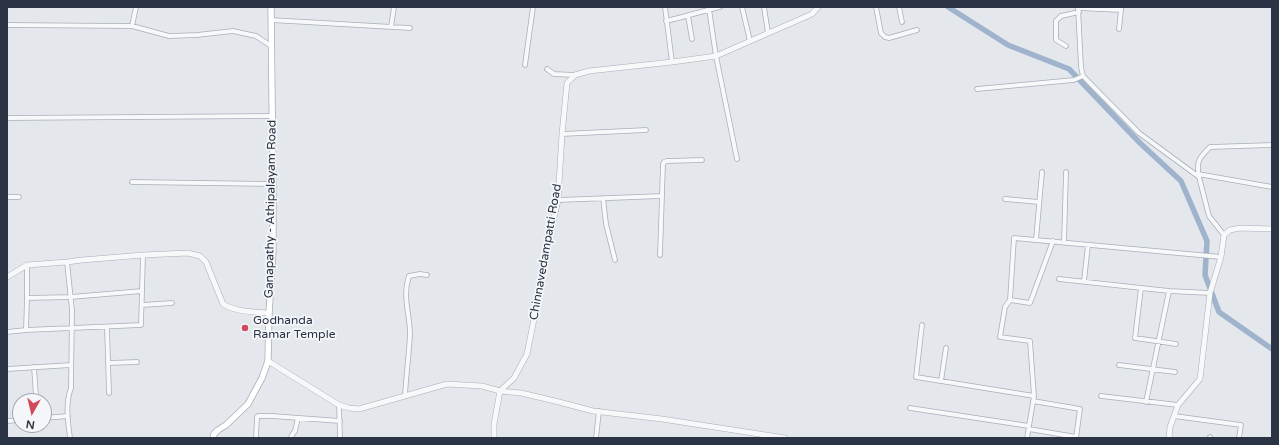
<!DOCTYPE html>
<style>
body{margin:0}
#map{position:relative;width:1279px;height:445px;overflow:hidden;background:#e4e7ec;font-family:"Varela Round",sans-serif}
canvas{display:block}
.frame{position:absolute;inset:0;border:8px solid #2b3445;pointer-events:none}
.north{position:absolute;left:12px;top:393px;width:40px;height:40px;box-sizing:border-box;background:#f4f6f9;border:1px solid #a4a8b1;border-radius:50%;rotate:188deg;font-size:11px;font-weight:700;line-height:16px;text-align:center;color:#2b3445}
.north::after{content:'';display:block;margin:auto;width:14px;height:18px;background:#d1495b;clip-path:polygon(50% 0,100% 100%,50% 72%,0 100%)}
</style>
<div id="map">
<canvas width="1279" height="445"></canvas>
<div class="frame"></div>
<div class="north">N</div>
</div>
<script>
const ctx = document.querySelector('canvas').getContext('2d');
ctx.lineJoin = 'round';
function stroke(path, color, width, dash) { ctx.strokeStyle = color; ctx.lineWidth = width; ctx.lineCap = dash ? 'butt' : 'round'; ctx.setLineDash(dash || []); ctx.stroke(path); }
function label(font, color, halo, rows, align = 'center') {
  ctx.font = font + ' "Varela Round",sans-serif'; ctx.lineWidth = 3.5; ctx.setLineDash([]); ctx.textBaseline = 'middle'; ctx.strokeStyle = halo; ctx.fillStyle = color; for (const [text, x, y, turn = 0] of rows) {
    ctx.save(); ctx.translate(x, y); ctx.rotate((+turn || 0) * Math.PI / 180); ctx.textAlign = isNaN(turn) ? turn : align; if (halo) ctx.strokeText(text, 0, 0); ctx.fillText(text, 0, 0); ctx.restore();
  }
}
stroke(new Path2D(`
 M948 7 1008 45 1069 69 1140 143 1181 181 1207 241 1205 275 1219 312 1272 349`), '#9fb4cc', 5.5);
const minor = new Path2D(`
 M665 7 672 62
 M742 7 750 41
 M764 7 768 33
 M876 7 881 33 885 37 889 38 917 30
 M899 7 902 22
 M1078 7 1081 67 1083 76 1139 133 1199 177 1209 216 1224 235
 M1079 8 1121 10V7
 M709 9 716 56 737 159
 M688 16 692 39
 M271 20 410 28
 M666 21C684 17 702 11 720 7
 M7 25 132 26 136 7
 M132 26 169 36 197 35 233 31 256 36 271 46
 M391 27 394 7
 M1119 29 1121 10
 M1066 46 1056 40V21L1061 16 1079 12
 M525 65 533 7
 M547 69 554 74 575 75
 M977 89 1074 80 1083 76
 M7 118 272 116
 M562 134 646 130
 M1198 174 1272 187
 M1199 177C1196 161 1199 158 1210 147L1272 145
 M132 182 273 184
 M7 197H19
 M603 198 606 224 615 260
 M1005 199 1039 202
 M558 200 662 196
 M1036 240 1042 172
 M1064 242 1066 172
 M660 255 663 164 664 162 667 161 702 160
 M67 262 72 310 71 388C65 404 68 422 70 438
 M27 265V298L71 297 142 291
 M1059 279 1169 291 1210 293
 M1084 281 1088 245
 M1141 288 1135 338 1176 344
 M1010 300 1030 303 1053 241
 M142 305 172 303
 M922 325 916 377 1034 396 1027 438
 M107 327 109 393
 M26 330 27 298
 M7 332 26 330 141 325 143 255
 M108 363 137 362
 M1119 365 1175 372
 M34 367 36 396
 M7 369 71 365
 M941 381 946 348
 M405 396C406 376 409 355 410 334 410 314 402 297 409 276L420 274 427 275
 M1034 396 1030 341 1000 337 1005 307 1010 300 1014 238 1221 257
 M1101 396 1178 405
 M1033 401 1080 409 1076 438
 M1146 402 1169 291
 M339 405 340 438
 M910 408 1029 426
 M1174 416 1241 425 1239 438
 M44 418 68 416
 M7 421 20 420
 M1029 429 1076 437
 M256 438 257 417 258 416H272L340 421
 M291 438 292 435 295 431 298 418
 M596 438 599 411
 M1210 438V437`);
const tertiary = new Path2D(`
 M7 277 27 265 67 262 82 260 143 255 188 253 200 256 206 262 223 304C236 312 254 312 269 313
 M268 361 339 405 349 408 359 409 447 384 482 386 500 391 494 424V438
 M500 391 514 378 527 354 534 319 543 267 558 200 562 134 567 83 575 75 589 71 672 62 716 56 812 14 818 7
 M500 391 521 393 555 401 593 411 662 419 785 438
 M1169 438 1170 427 1178 405 1200 379 1210 293 1221 257 1224 235 1230 230 1240 228 1272 229`);
const secondary = new Path2D(`
 M213 438 214 434 218 430 226 425 248 404 262 378 268 361 269 313 273 250V184L271 7`);
stroke(minor, '#a9aeb7', 5.5);
stroke(tertiary, '#a9aeb7', 6);
stroke(secondary, '#a9aeb7', 7);
stroke(minor, '#f7f8fa', 4);
stroke(tertiary, '#f7f8fa', 5);
stroke(secondary, '#fff', 5.5);
for (const [x, y, r, color] of [
 [245,328,4,"#d1495b"]
]) { const dot = new Path2D(); dot.arc(x, y, r, 0, 2 * Math.PI); ctx.fillStyle = color; ctx.fill(dot); stroke(dot, '#f4f6f9', 1.5); }
label('12px', '#2b3445', '#f4f6f9', [
 ["Ganapathy - Athipalayam Road",271,209,-89],
 ["Chinnavedampatti Road",546,252,-80]
]);
label('12px', '#2b3445', '#f4f6f9', [
 ["Godhanda",253,321],
 ["Ramar Temple",253,335]
], 'left');
</script>
